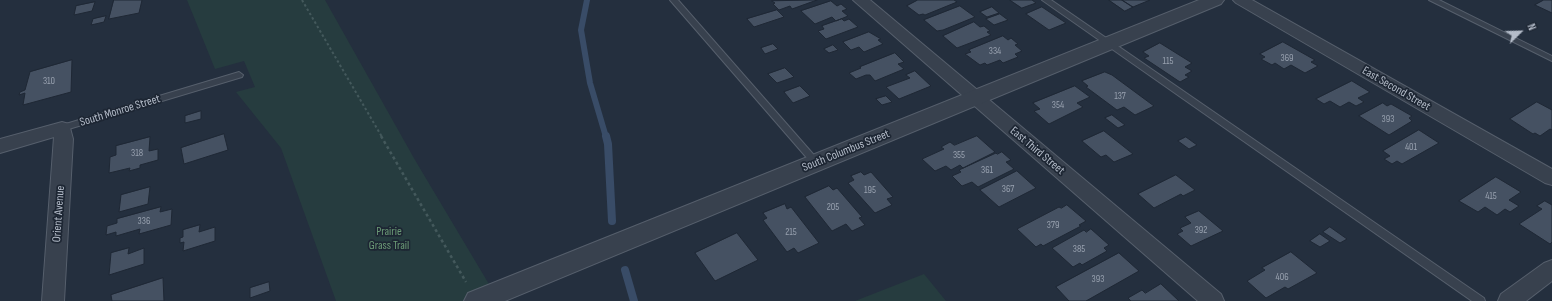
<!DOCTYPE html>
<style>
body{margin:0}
#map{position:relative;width:1552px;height:301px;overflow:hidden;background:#242f3e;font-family:"Sofia Sans Condensed",sans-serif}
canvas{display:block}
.north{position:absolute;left:1500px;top:12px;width:40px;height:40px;-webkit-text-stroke:3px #1d2633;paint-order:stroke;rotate:67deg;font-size:11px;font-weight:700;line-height:16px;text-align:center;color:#b4bcc9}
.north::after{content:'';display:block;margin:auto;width:14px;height:18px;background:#b4bcc9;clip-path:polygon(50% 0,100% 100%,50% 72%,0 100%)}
</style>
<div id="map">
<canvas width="1552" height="301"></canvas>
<div class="north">N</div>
</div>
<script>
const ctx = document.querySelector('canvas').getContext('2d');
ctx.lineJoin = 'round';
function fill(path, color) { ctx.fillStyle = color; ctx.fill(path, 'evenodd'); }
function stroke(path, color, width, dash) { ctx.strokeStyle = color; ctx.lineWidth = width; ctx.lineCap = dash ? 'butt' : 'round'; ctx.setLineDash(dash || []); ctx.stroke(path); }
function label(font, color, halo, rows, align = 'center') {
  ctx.font = font + ' "Sofia Sans Condensed",sans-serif'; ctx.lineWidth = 3.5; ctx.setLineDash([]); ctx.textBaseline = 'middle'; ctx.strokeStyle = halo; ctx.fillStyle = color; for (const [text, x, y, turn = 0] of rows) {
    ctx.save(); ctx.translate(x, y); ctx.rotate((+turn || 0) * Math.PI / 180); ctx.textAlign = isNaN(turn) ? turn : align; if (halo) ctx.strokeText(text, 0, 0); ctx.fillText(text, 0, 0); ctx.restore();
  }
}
fill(new Path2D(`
 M187 0H325L415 160 499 301H336L281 148 236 92 255 87 244 61 215 69Z
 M924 274 946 301H855Z`), '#263c3f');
stroke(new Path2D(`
 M587 0 581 30 590 83 606 137`), '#394c67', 6);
stroke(new Path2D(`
 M606 136 608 144 612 221
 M625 270 634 301`), '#394c67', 8);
const building = new Path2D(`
 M114 0H142L139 13 109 19Z
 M817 0 792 9 790 6 779 10 773 4 775 3 772 1Z
 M918 0H954L957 2 925 15 923 14 919 15 907 6Z
 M1010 0H1032L1036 3 1022 8Z
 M1109 0H1122L1133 7 1125 11Z
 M1122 0H1150L1133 7Z
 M1544 0H1552V13L1535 5Z
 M831 1 837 6 841 4 847 9 842 11 848 16 836 21 832 17 815 24 801 11Z
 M95 2 92 11 74 15 76 6Z
 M960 6 975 17 943 30 937 31 924 20Z
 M992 7 999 13 987 17 980 12Z
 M1042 7 1066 23 1049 30 1026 14Z
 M777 10 784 17 754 27 747 19Z
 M1000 14 1008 20 994 25 986 19Z
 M106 16 104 22 91 25 93 19Z
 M842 19 844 21 849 19 858 27 826 39 818 31 824 29 822 26Z
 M974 22 980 27 984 26 990 31 987 32 991 35 957 48 943 36Z
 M869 32 881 39 878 40 883 44 864 52 859 47 851 50 843 42Z
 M1003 36 1008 40 1011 38 1018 44 1015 45 1022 51 1015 54 1018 57 1003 63 1000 60 987 65 985 63 980 65 965 54 971 52 969 50Z
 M1283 42 1315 60 1311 62 1318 66 1305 73 1291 65 1284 69 1275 63 1272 65 1261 59 1265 57 1260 54Z
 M1160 43 1192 63 1185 67 1192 71 1185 75 1189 77 1180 82 1144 58 1149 56 1143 52Z
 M773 44 778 49 765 54 761 48Z
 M833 45 838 50 829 53 824 49Z
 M895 53 904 62 898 64 904 69 875 81 870 75H866L856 79 849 73 861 68 860 67Z
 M72 60 71 92 23 105 25 93 19 95 20 92 25 90 30 72Z
 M785 68 794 77 777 83 768 74Z
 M915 71 931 86 899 99 886 87 910 78 906 75Z
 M1105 72 1112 75 1154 106 1135 115 1124 107 1117 110 1086 87 1088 86 1082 81Z
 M1352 81 1370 92 1358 98 1364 102 1356 106 1349 102 1340 107 1330 101 1324 104 1316 99Z
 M800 86 810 96 793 103 784 92Z
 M1075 86 1090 97 1077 103 1083 107 1049 124 1034 111 1040 109 1033 103Z
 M886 96 892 102 882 105 876 99Z
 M1537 102 1552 110V130L1550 129 1540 136 1535 133 1533 134 1510 119Z
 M1383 103 1387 106 1391 104 1412 116 1409 118 1412 121 1389 135 1359 116Z
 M201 111V119L185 123V116Z
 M1112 115 1125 125 1118 128 1105 118Z
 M1419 130 1439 143 1402 164 1397 161 1392 164 1384 159 1390 156 1383 151Z
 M1104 131 1123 146 1133 154 1114 162 1106 155 1101 157 1082 141Z
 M224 134 228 150 184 164 181 148Z
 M977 136 995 152 963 168 960 165 951 170 946 166 935 171 922 159 944 149 941 147 950 142 954 145Z
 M150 137 149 151 158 149V160L140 165V168L129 171 130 168 109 173 110 157 116 155V146Z
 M1186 137 1197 145 1189 149 1178 141Z
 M1002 152 1011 160 1006 162 1014 169 978 187 972 182 962 186 952 176 961 172 959 170 996 153 997 154Z
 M1017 171 1036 188 999 207 980 190Z
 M861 172 864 175 871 172 893 197 887 199 892 205 875 213 848 183 854 180 851 176Z
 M1176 175 1195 190 1183 196 1181 194 1154 208 1138 194Z
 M1496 177 1521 192 1509 200 1519 206 1510 212 1505 209 1497 215 1485 207 1478 212 1459 201Z
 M829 186 833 190 837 188 862 217 859 218 865 225 852 231 846 224 832 231 805 197Z
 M150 187 148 204 119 212 121 195Z
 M1545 201 1552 205V242L1550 244 1519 224 1542 209 1537 206Z
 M785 204 787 209 791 207 819 243 798 253 794 248 787 252 763 220 767 218 763 213Z
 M1067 205 1086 221 1079 225 1081 226 1043 246 1041 244 1036 247 1017 229 1059 207 1061 208Z
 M161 207 160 212 172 209 171 225 139 234 140 229 116 236V232L106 235 107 226 117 223V219Z
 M1199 211 1223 231 1191 246 1177 234 1183 231 1180 228 1191 223 1185 217Z
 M200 225 199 232 215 227V241L183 251 184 242 180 243V238L183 237V230Z
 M1330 227 1347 239 1340 243 1323 232Z
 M1091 229 1109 245 1104 248 1107 251 1082 265 1080 263 1073 267 1052 248 1084 230 1086 232Z
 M737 233 758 260 715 281 695 253Z
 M1320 234 1330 241 1320 247 1310 241Z
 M129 248 128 254 144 248V264L109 275 111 253Z
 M1291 252 1317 273 1288 289 1285 287 1266 298 1247 281 1265 270 1262 268Z
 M1119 253 1139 271 1086 301H1069L1056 287Z
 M163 278 164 301H112L111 295Z
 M269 282 270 291 250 298V288Z
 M1161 284 1179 301H1131L1128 298 1142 290 1145 293Z`);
fill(building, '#455162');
stroke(building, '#1f2835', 1);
const service = new Path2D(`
 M670 0H678L820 162 822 164 820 166H814Z
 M1042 0H1051L1484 298 1485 301H1472Z
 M1429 0H1439L1552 56V61Z
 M239 72 243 75 242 77 62 131 58 128 59 126Z`);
const minor = new Path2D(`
 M853 0H870L1221 294 1224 301H1198Z
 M1233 0H1252L1552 169V185L1545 183 1236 3Z
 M62 122 69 124 73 139 64 301H42L54 137 0 153V139Z
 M1552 260V281L1526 301H1498L1501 294 1544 263Z`);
const tertiary = new Path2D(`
 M1199 0H1224L1221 4 505 301H464L468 293Z`);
stroke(service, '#565f6c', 2);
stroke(minor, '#565f6c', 2);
stroke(tertiary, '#565f6c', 2);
stroke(new Path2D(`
 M302 0 382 137`), '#44595c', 2, [2.5, 2.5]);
stroke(new Path2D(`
 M381 136 466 282`), '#44595c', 2.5, [3, 3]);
fill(service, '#38414e');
fill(minor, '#38414e');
fill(tertiary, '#38414e');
label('10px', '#98a1af', null, [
 ["334",995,51],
 ["369",1287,58],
 ["115",1168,61],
 ["310",49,81],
 ["137",1120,96],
 ["354",1058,105],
 ["393",1388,119],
 ["401",1411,147],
 ["318",137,153],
 ["355",959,155],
 ["361",987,170],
 ["367",1008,189],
 ["195",870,190],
 ["415",1491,196],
 ["205",833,207],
 ["336",144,221],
 ["379",1053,225],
 ["392",1201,230],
 ["215",791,232],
 ["385",1079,249],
 ["406",1282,277],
 ["393",1098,279]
]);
label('12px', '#b4bcc9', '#1d2633', [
 ["East Second Street",1396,89,30],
 ["South Monroe Street",120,111,-17],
 ["South Columbus Street",846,151,-22],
 ["East Third Street",1037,151,40],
 ["Orient Avenue",59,214,-86]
]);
label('12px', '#6b9a76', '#1d2633', [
 ["Prairie",389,232],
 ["Grass Trail",389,246]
]);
</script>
